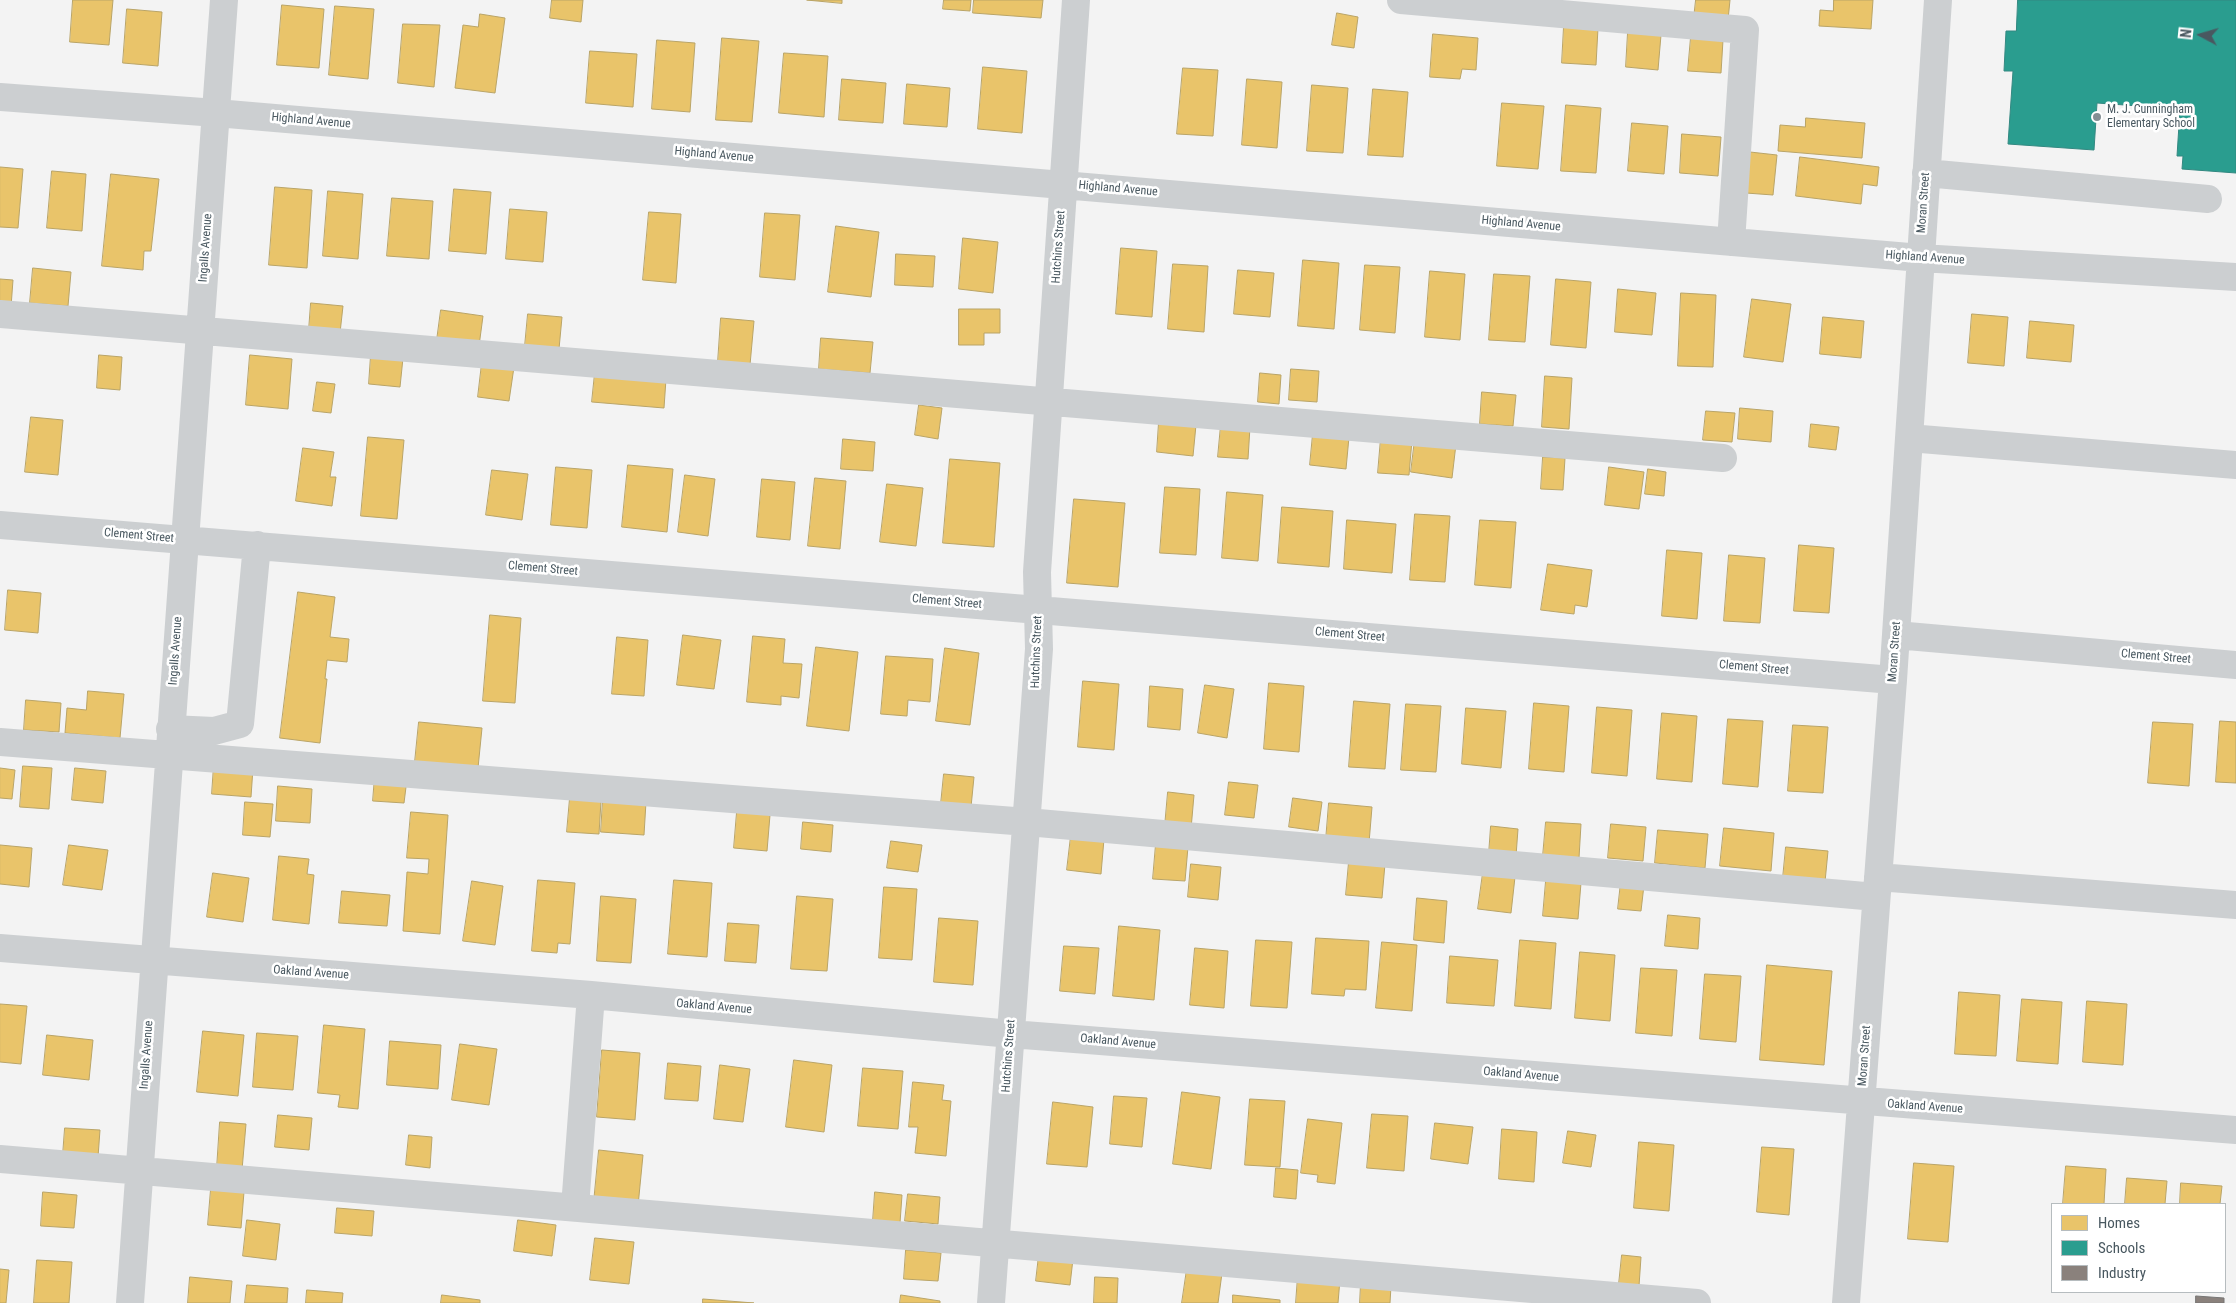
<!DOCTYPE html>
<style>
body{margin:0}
#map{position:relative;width:2236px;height:1303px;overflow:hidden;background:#f3f3f3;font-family:"Roboto Condensed",sans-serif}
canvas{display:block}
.legend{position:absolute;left:2051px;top:1203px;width:175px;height:90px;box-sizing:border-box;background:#fff;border:1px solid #b6bcbf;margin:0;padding:6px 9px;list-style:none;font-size:15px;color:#495860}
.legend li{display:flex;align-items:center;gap:10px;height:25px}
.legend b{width:25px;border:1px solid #b6bcbf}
.north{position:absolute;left:2176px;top:10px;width:50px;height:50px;-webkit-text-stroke:4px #fff;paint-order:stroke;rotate:276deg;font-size:14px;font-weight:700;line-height:20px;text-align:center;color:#495860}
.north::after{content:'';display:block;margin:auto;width:18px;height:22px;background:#495860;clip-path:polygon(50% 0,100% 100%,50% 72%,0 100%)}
</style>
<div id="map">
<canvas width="2236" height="1303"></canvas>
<ul class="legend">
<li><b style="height:14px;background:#e9c46a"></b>Homes</li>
<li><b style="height:14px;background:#2a9d8f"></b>Schools</li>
<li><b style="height:14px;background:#8a817c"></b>Industry</li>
</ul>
<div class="north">N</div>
</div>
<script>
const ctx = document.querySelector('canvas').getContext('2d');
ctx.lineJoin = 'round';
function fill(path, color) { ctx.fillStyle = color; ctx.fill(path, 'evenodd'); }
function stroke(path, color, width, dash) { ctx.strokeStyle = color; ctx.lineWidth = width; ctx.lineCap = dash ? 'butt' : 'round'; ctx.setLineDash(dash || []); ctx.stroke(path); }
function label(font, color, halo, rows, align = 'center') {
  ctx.font = font + ' "Roboto Condensed",sans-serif'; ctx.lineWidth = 5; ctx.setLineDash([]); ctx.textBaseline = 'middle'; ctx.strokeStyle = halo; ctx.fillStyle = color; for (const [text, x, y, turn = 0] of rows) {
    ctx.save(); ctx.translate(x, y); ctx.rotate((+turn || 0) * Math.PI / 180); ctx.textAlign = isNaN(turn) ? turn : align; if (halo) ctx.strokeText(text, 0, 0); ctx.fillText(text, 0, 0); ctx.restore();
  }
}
const homes = new Path2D(`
 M73 0H113L109 45 70 42Z
 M552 0H583L581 22 550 18Z
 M807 0H842V3Z
 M944 0H971L970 11 943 9Z
 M974 0H1043L1041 18 973 13Z
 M1696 0H1730L1728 20 1694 18Z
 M1834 0H1873L1871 29 1819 26 1820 10 1833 11Z
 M282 5 324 9 319 68 277 65Z
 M335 6 374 9 368 79 329 75Z
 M127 9 162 12 158 66 123 63Z
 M1337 13 1358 17 1354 48 1332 45Z
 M480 14 505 18 495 93 455 88 463 25 478 27Z
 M403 24 440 25 434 87 398 83Z
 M1564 26 1598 28 1596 65 1562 63Z
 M1628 32 1661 35 1658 70 1626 67Z
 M1433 34 1478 38 1476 70 1462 69 1460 79 1430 77Z
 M1691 37 1723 40 1721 73 1688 71Z
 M722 38 759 41 752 122 716 120Z
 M657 40 695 43 690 112 652 109Z
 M590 51 637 54 633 107 586 103Z
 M784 53 828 56 824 117 779 113Z
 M983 67 1027 71 1022 133 978 129Z
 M1183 68 1218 70 1213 136 1177 134Z
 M842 79 886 83 883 123 839 120Z
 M1247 79 1282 82 1277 148 1242 145Z
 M907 84 950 88 947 127 904 124Z
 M1312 85 1348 88 1343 153 1307 151Z
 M1373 89 1408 92 1403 157 1368 155Z
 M1502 103 1544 106 1538 169 1497 166Z
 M1566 105 1601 108 1596 173 1561 171Z
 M1806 118 1865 123 1862 158 1778 151 1780 125 1805 127Z
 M1632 123 1668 126 1664 174 1628 171Z
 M1682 134 1721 137 1718 176 1680 173Z
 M1750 152 1777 155 1773 195 1746 193Z
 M1800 157 1879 167 1877 186 1863 184 1861 204 1796 196Z
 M0 167 23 169 18 228 0 227Z
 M52 171 86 174 82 231 47 228Z
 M111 174 159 179 151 251H144L143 270 102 266Z
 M275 187 312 190 307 268 269 265Z
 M454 189 491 192 486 254 449 251Z
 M328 191 363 194 358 259 323 256Z
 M392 198 433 201 429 259 387 256Z
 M510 209 547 212 543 262 506 259Z
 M649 212 681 214 676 283 643 280Z
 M765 213 800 215 795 280 760 277Z
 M836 226 879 232 871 297 828 292Z
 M963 238 998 242 993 293 959 289Z
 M1121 248 1157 251 1152 317 1116 314Z
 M896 254 935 256 933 287 895 285Z
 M1303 260 1339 263 1334 329 1298 326Z
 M1173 264 1208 266 1204 332 1168 329Z
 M1365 265 1400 267 1395 333 1360 330Z
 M33 268 71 272 68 306 30 303Z
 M1238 270 1274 273 1270 317 1234 314Z
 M1430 271 1465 274 1460 340 1425 337Z
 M1494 274 1530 276 1525 342 1489 340Z
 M0 279 13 280 11 307 0 306Z
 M1556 279 1591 282 1586 348 1551 345Z
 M1618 289 1656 293 1652 335 1615 332Z
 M1681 293 1716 295 1713 367 1678 366Z
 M1752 299 1791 304 1783 362 1744 357Z
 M311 303 343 306 340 333 309 330Z
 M959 309H1000V333H984V345H959Z
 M441 310 483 316 479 346 437 340Z
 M528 314 562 317 559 349 525 346Z
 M1972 314 2008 317 2004 366 1968 363Z
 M1823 317 1864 321 1861 358 1820 354Z
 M721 318 754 321 750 365 718 362Z
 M2030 321 2074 325 2071 362 2027 358Z
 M821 338 873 342 870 373 819 369Z
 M99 355 122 357 120 390 97 388Z
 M250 355 292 359 288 409 246 405Z
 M371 355 403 358 400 387 369 384Z
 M482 363 514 367 509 401 478 397Z
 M1291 369 1319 371 1317 402 1289 400Z
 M595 373 666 379 664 408 592 402Z
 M1260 373 1281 375 1279 404 1258 402Z
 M1545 376 1572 378 1569 429 1542 427Z
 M317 382 335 384 331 413 313 411Z
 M1482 392 1516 395 1513 426 1480 424Z
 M919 405 942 408 938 439 915 435Z
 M1740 408 1773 411 1771 442 1738 439Z
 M1706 411 1735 413 1732 442 1703 440Z
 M31 417 63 420 58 475 25 472Z
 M1159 422 1196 425 1193 456 1157 452Z
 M1811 424 1839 427 1836 450 1809 447Z
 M1221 425 1250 427 1248 459 1218 457Z
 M1313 434 1349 437 1346 469 1310 465Z
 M368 437 404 440 397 519 361 516Z
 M1381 438 1412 440 1409 475 1378 473Z
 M843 439 875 442 873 471 841 469Z
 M1415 439 1456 444 1452 478 1411 472Z
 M303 448 334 452 330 477H336L332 506 296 501Z
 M1543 457 1565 458 1563 490 1541 489Z
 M950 459 1000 463 994 547 943 543Z
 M628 465 673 469 667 532 622 527Z
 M556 467 592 470 587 528 551 525Z
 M1609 467 1644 472 1639 509 1605 505Z
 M1648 469 1666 472 1664 496 1645 494Z
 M492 470 528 474 522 520 486 515Z
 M685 475 715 479 708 536 678 532Z
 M815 478 846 481 840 549 808 546Z
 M762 479 795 482 790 540 757 537Z
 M887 484 923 488 916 546 880 542Z
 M1165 487 1200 489 1196 555 1160 553Z
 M1227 492 1263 495 1258 561 1222 558Z
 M1074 499 1125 503 1118 587 1067 583Z
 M1282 507 1333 511 1329 567 1278 563Z
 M1415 514 1450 516 1445 582 1410 580Z
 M1347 520 1396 524 1392 573 1344 569Z
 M1480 520 1516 522 1511 588 1475 585Z
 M1799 545 1834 548 1829 613 1794 611Z
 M1667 550 1702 553 1697 619 1662 616Z
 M1729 555 1765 558 1760 623 1724 621Z
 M1548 564 1592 570 1587 607 1575 605 1574 614 1541 610Z
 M8 590 41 593 38 633 5 630Z
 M298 592 335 597 330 637 349 639 347 662 327 660 325 679H327L320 743 280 738Z
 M490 615 521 618 515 703 483 701Z
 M683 635 721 640 714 689 677 685Z
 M753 636 785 639 783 663 802 664 799 698 781 696V705L747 702Z
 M617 637 648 640 644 696 612 694Z
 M816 647 858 652 849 731 807 726Z
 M945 648 979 653 970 725 936 721Z
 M886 656 933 659 930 702 908 700 907 716 881 714Z
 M1083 681 1119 684 1114 750 1078 747Z
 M1269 683 1304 686 1299 752 1264 749Z
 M1205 685 1234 689 1227 738 1198 733Z
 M1150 686 1183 689 1180 730 1148 727Z
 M88 691 124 694 120 738 65 733 67 708 86 710Z
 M26 700 61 703 59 732 24 730Z
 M1354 701 1390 704 1385 769 1349 767Z
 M1534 703 1569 706 1564 772 1529 769Z
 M1406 704 1441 706 1436 772 1401 770Z
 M1597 707 1632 710 1627 776 1592 773Z
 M1466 708 1506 711 1501 768 1462 764Z
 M1662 713 1697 716 1692 782 1657 779Z
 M1728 719 1763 721 1758 787 1723 784Z
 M2220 721 2236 722V783L2216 782Z
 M419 722 482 728 478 768 415 762Z
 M2153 722 2193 724 2189 786 2148 783Z
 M1793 725 1828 727 1823 793 1788 791Z
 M214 765 253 768 251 797 212 794Z
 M23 766 52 768 49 809 20 807Z
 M0 768 15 770 12 799 0 798Z
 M75 768 106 771 103 803 72 800Z
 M944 774 974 777 971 807 941 804Z
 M375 776 407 779 404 803 373 801Z
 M1229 782 1258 785 1254 818 1225 815Z
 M278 786 312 789 310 823 276 821Z
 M1168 792 1194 795 1191 829 1165 826Z
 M570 798 601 801 599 834 567 832Z
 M1293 798 1322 802 1318 831 1289 827Z
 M603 799 646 802 644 835 601 832Z
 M245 802 273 804 270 837 243 835Z
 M1329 803 1372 807 1369 843 1326 840Z
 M411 812 448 815 440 934 403 931 407 872 428 874 429 859 407 858Z
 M737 812 770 815 767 851 734 848Z
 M803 822 833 825 831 852 801 849Z
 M1546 822 1581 824 1579 858 1543 856Z
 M1611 824 1646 827 1643 861 1608 858Z
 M1491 826 1518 829 1516 856 1489 854Z
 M1724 828 1774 833 1771 871 1720 866Z
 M1658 830 1708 834 1705 868 1655 863Z
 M1071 836 1104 839 1101 874 1067 870Z
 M891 841 922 845 918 872 887 868Z
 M1156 844 1188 847 1185 881 1153 879Z
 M0 845 32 848 29 887 0 884Z
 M69 845 108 850 102 890 63 885Z
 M1786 847 1828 851 1825 882 1783 878Z
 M279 856 309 859 307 874 314 875 309 924 273 920Z
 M1349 862 1385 864 1382 898 1346 895Z
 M1191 864 1221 867 1218 900 1188 897Z
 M213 873 249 878 243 922 207 917Z
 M1483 873 1515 877 1511 913 1478 909Z
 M538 880 575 883 570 944 558 943 557 953 532 951Z
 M674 880 712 883 707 957 668 954Z
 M472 881 503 886 495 945 463 941Z
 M1546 881 1581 883 1578 919 1543 916Z
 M1621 882 1644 885 1641 911 1618 909Z
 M884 887 917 889 912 960 879 958Z
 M342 891 390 895 387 926 339 923Z
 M601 896 636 899 631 963 597 961Z
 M797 896 833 899 827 971 791 969Z
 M1417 898 1447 901 1444 943 1414 940Z
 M1668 915 1700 918 1698 949 1665 946Z
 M939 918 978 921 973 985 934 982Z
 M728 923 759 925 756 963 725 961Z
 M1119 926 1160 930 1154 1000 1113 996Z
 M1316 938 1369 941 1366 990 1345 989 1344 996 1312 994Z
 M1256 940 1292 942 1287 1008 1251 1006Z
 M1520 940 1556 943 1551 1009 1515 1006Z
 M1382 942 1417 945 1412 1011 1376 1008Z
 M1064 946 1099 948 1095 994 1060 991Z
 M1195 948 1228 951 1224 1008 1190 1005Z
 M1580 952 1615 955 1610 1021 1575 1018Z
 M1450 956 1498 960 1494 1006 1447 1003Z
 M1767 965 1832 971 1824 1065 1760 1060Z
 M1641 968 1677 970 1672 1036 1636 1033Z
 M1705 974 1741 976 1736 1042 1700 1039Z
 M1959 992 2000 995 1996 1056 1955 1054Z
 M2022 999 2062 1002 2058 1064 2017 1061Z
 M2087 1001 2127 1004 2123 1065 2083 1062Z
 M0 1004 27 1006 21 1064 0 1062Z
 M324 1025 365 1029 358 1109 338 1107 340 1095 318 1093Z
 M203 1031 244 1035 238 1096 197 1092Z
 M257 1033 298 1036 293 1090 253 1087Z
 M47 1035 93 1040 89 1080 43 1075Z
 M390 1041 441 1045 438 1089 387 1085Z
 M460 1044 497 1049 489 1105 452 1100Z
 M602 1050 640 1053 635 1120 597 1117Z
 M794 1060 832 1065 824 1132 786 1127Z
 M668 1063 701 1066 698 1101 665 1099Z
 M720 1065 750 1069 743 1122 714 1119Z
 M863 1068 903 1071 898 1129 858 1126Z
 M913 1082 944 1085 942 1100 951 1101 946 1156 915 1153 918 1127H909Z
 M1182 1092 1220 1097 1211 1169 1173 1164Z
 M1114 1096 1147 1098 1142 1147 1110 1144Z
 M1250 1099 1285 1101 1280 1167 1245 1165Z
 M1053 1102 1093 1107 1087 1167 1047 1164Z
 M1372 1114 1408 1116 1404 1171 1367 1168Z
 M278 1115 312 1118 309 1150 275 1147Z
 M1308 1119 1342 1123 1335 1184 1317 1182 1318 1175 1301 1173Z
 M220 1122 246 1124 242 1170 217 1168Z
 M1435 1123 1473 1127 1468 1164 1431 1159Z
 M65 1128 100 1130 98 1157 63 1155Z
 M1502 1129 1537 1132 1534 1182 1499 1179Z
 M1568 1131 1596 1135 1591 1167 1563 1163Z
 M409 1135 432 1137 430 1168 406 1165Z
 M1639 1142 1674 1145 1669 1211 1634 1208Z
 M1762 1147 1794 1149 1789 1215 1757 1212Z
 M599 1150 643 1155 638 1206 594 1202Z
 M1914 1163 1954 1166 1948 1242 1908 1239Z
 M2066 1166 2106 1169 2104 1204H2063Z
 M1276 1168 1298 1170 1296 1199 1274 1197Z
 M2127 1178 2167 1181 2165 1204H2125Z
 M2181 1183 2222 1186 2220 1204H2180Z
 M211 1189 244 1192 241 1228 208 1225Z
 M43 1192 77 1195 74 1228 41 1226Z
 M875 1192 902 1195 900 1223 873 1221Z
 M908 1194 940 1197 938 1224 905 1221Z
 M337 1208 374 1211 372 1236 335 1233Z
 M247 1220 280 1224 276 1260 243 1256Z
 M518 1220 556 1225 552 1256 514 1251Z
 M595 1238 634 1242 629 1284 590 1280Z
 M906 1250 941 1253 938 1281 904 1279Z
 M1039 1255 1073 1259 1070 1285 1036 1281Z
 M1622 1255 1641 1257 1639 1286 1619 1284Z
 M37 1260 72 1262 69 1303H34Z
 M0 1269 9 1270 6 1303H0Z
 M1187 1269 1222 1273 1218 1303H1182Z
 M1298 1276 1340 1279 1338 1303H1296Z
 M190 1277 232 1281 230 1303H188Z
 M1095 1277 1118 1278 1117 1303H1094Z
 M1361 1283 1391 1286 1390 1303H1360Z
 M247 1285 288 1288 287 1303H245Z
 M307 1290 343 1293 342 1303H306Z
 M442 1295 480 1300V1303H441Z
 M901 1295 940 1301V1303H900Z
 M1233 1295 1280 1300V1303H1233Z
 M703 1299 754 1303H703Z`);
fill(homes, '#e9c46a');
stroke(homes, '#b9a467', 1);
const schools = new Path2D(`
 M2018 0H2236V173L2182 169 2183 156H2177L2180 109 2097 103 2094 150 2008 144 2013 71H2004L2006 31H2016Z`);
fill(schools, '#2a9d8f');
stroke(schools, '#338881', 1);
const industry = new Path2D(`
 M2196 1296 2224 1298V1303H2196Z`);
fill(industry, '#8a817c');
stroke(industry, '#767574', 1);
stroke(new Path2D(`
 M1401 0 1745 30 1731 242
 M0 97 216 113 1921 258 2236 277
 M1926 173 2208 199
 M0 314 1723 458
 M1909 438 2236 465
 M0 525 1893 680
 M1896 635 2236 665
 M170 729 214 731 240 724 257 545
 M0 742 1027 822 1876 897
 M1878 877 2236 905
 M0 948 591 995 1011 1034 2236 1130
 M0 1159 1697 1303
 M575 1207 591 995
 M130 1303 224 0
 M991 1303 1039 649 1037 572 1076 0
 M1846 1303 1893 680 1938 0`), '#cccfd1', 28);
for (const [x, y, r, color] of [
 [2097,117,5,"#848e93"]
]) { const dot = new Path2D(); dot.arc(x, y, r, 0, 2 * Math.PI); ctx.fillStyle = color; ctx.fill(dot); stroke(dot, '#fff', 2); }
label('12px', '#495860', '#fff', [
 ["M. J. Cunningham",2107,110],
 ["Elementary School",2107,124]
], 'left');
label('12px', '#495860', '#fff', [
 ["Highland Avenue",311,121,5],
 ["Highland Avenue",714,155,5],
 ["Highland Avenue",1118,189,5],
 ["Moran Street",1924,203,-86],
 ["Highland Avenue",1521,224,5],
 ["Hutchins Street",1059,247,-86],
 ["Ingalls Avenue",206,248,-86],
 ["Highland Avenue",1925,258,4],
 ["Clement Street",139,536,5],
 ["Clement Street",543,569,5],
 ["Clement Street",947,602,5],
 ["Clement Street",1350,635,5],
 ["Ingalls Avenue",176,651,-86],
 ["Hutchins Street",1037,652,-88],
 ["Moran Street",1895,652,-86],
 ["Clement Street",2156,657,5],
 ["Clement Street",1754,668,5],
 ["Oakland Avenue",311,973,4],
 ["Oakland Avenue",714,1007,5],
 ["Oakland Avenue",1118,1042,5],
 ["Ingalls Avenue",147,1055,-86],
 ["Hutchins Street",1009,1056,-86],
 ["Moran Street",1865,1056,-86],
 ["Oakland Avenue",1521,1075,5],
 ["Oakland Avenue",1925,1107,4]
]);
</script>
